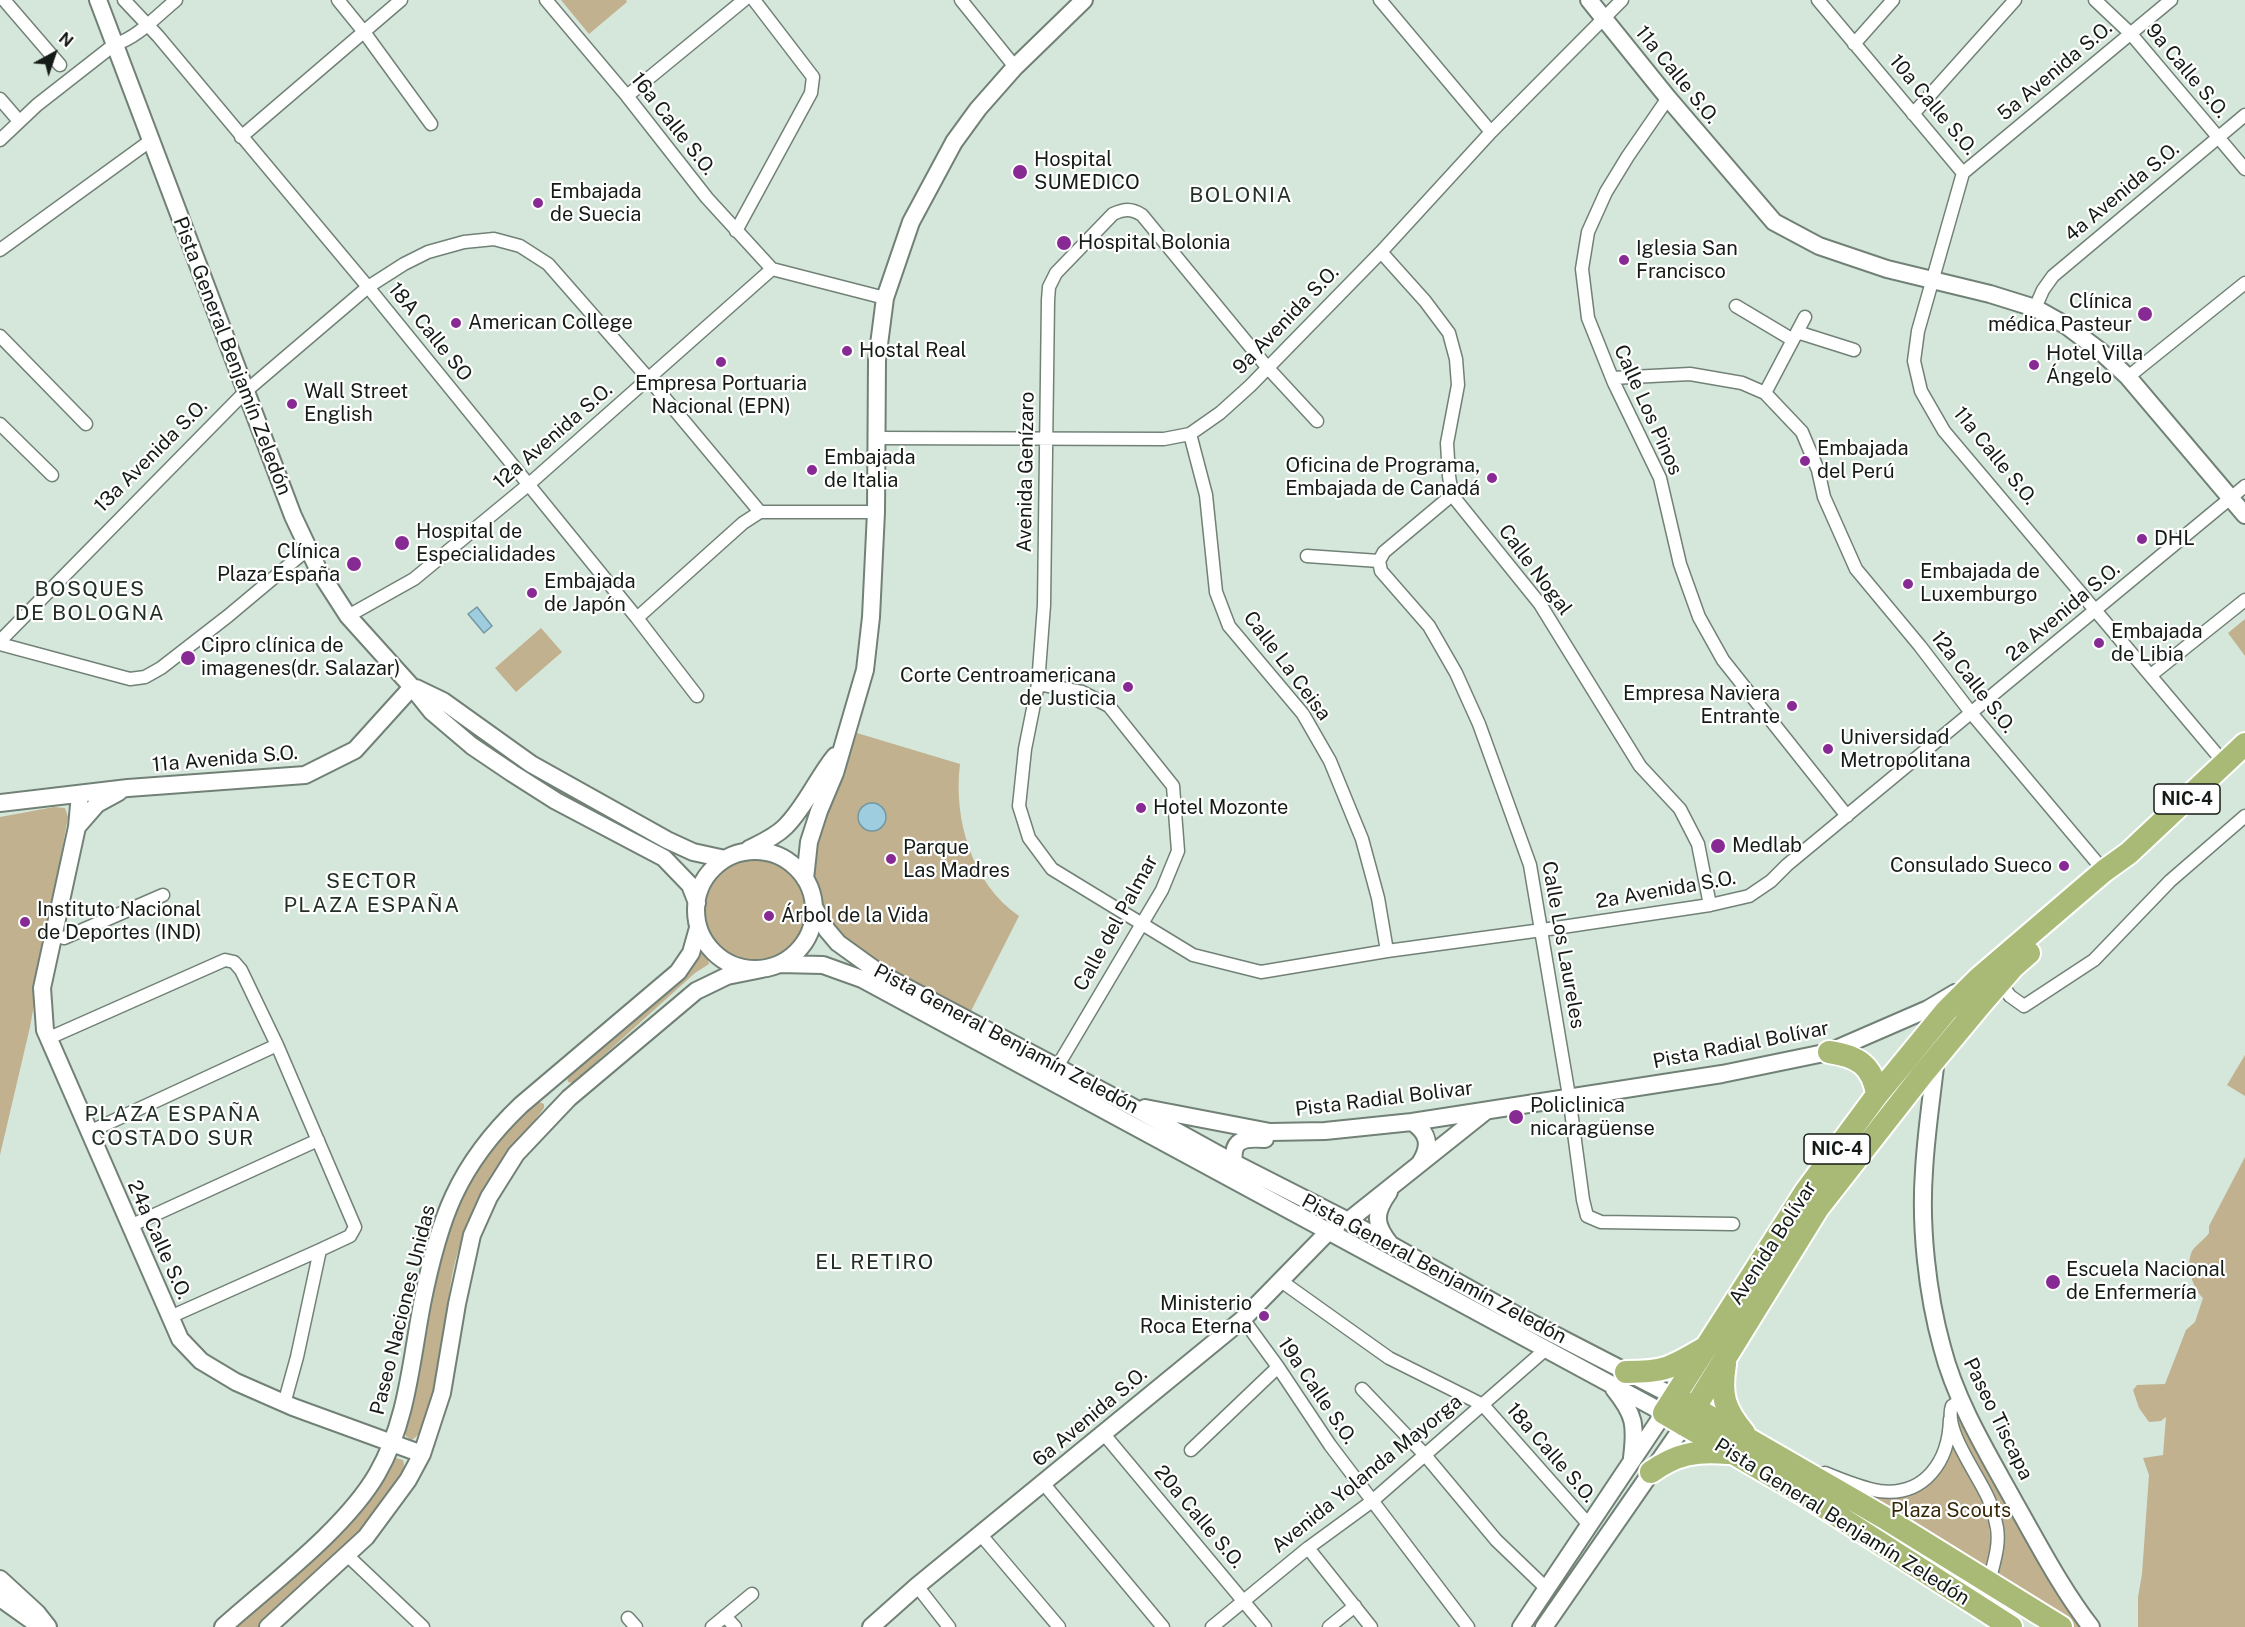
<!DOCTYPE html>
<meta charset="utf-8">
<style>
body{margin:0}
#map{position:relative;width:2245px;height:1627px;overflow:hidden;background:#d5e7da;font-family:"Public Sans",sans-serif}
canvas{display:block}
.north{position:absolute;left:24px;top:24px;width:60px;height:60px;-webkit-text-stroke:4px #fff;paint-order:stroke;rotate:40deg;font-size:16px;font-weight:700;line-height:24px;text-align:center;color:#151b16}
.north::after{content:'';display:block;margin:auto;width:21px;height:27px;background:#151b16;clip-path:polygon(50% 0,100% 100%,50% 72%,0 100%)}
</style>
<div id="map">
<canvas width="2245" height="1627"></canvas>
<div class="north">N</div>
</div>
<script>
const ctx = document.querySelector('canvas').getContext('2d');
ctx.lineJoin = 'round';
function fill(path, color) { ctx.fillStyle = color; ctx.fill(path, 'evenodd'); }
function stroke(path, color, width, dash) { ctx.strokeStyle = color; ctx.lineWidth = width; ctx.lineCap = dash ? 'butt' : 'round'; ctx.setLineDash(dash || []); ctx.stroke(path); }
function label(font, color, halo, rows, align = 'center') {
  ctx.font = font + ' "Public Sans",sans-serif'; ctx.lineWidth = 4.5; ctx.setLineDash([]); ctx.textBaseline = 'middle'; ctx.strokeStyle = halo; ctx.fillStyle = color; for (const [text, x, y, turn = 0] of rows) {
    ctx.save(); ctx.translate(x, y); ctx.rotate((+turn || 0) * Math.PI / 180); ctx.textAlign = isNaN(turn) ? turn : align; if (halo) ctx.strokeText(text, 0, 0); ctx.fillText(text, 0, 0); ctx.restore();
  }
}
fill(new Path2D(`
 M561 0H626L627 2 589 34Z
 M2245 619V656L2228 633Z
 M541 628 562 652 516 692 495 668Z
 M847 730 960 764C953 819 972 884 1019 916L967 1019 849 952 814 907 812 893 805 879Z
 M54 807 65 808 68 817 30 1027 0 1155V817Z
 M704 910a51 51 0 1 1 102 0a51 51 0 1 1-102 0Z
 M699 951 708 958 709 964 695 973 573 1083 568 1082 567 1077 610 1040Z
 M2245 1055V1096L2227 1085Z
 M539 1102 544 1104V1108C532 1125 516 1141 504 1158 476 1196 457 1242 450 1288 445 1316 437 1432 411 1440L406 1436 404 1431 420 1368 437 1255 448 1222 494 1140Z
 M2245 1157V1627H2138V1597L2142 1574 2149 1475 2143 1458 2163 1455 2166 1417 2161 1421 2149 1422 2139 1408 2133 1390 2137 1385 2165 1384 2186 1330 2195 1322 2203 1298C2193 1289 2185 1265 2192 1251 2196 1245 2205 1239 2209 1233V1226Z
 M1956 1411 1973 1442 2081 1627H2071L1996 1578 2002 1550 1975 1462 1957 1427Z
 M1954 1445 1988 1513 1991 1546 1985 1572 1855 1488C1901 1507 1938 1494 1954 1445Z
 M393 1457 403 1460C417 1492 284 1604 258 1627H228Z`), '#c1b18f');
const water = new Path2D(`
 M477 607 492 626 484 633 468 614Z
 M858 817a14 14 0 1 1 28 0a14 14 0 1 1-28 0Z`);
fill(water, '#9dcdde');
stroke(water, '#7498a2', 1.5);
const street = new Path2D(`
 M4 0 60 65
 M124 0 158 36 368 287 637 618 697 696
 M338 0 364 32 431 124
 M546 0 627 96 707 198 772 269 885 298
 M961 0 1015 67
 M1380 0 1491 132
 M1818 0 1963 173
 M2095 0 2131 34 2245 169
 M1854 44 1893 0
 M627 96 744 0
 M1668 98 1628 156 1606 192 1588 232 1582 269 1588 318 1614 383 1660 478 1680 564 1699 617 1723 660 1847 816
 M0 99 19 121
 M1913 114 2015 0
 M241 137 401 0
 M0 140 37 105 115 44C136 39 159 14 176 0
 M1963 173 1918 331 1914 361 1921 391 1944 431 2225 764
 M1963 173 2171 0
 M736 231 811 93 813 77 754 0
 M0 250 150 141
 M1381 252 1425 301 1449 333 1456 359 1458 385 1447 443 1449 476 1452 495 1540 604 1640 766 1680 809 1698 844 1710 905
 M1736 306 1793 340
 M2035 308 2043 290 2053 276 2245 115
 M1797 332 1854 350
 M0 336 86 424
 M2128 377 2245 283
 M1612 378 1690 374 1742 383 1765 393 1802 432 1818 470 1824 497 1856 569 1920 646 1972 714 2104 871
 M1765 393 1805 317
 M1317 421 1267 367 1142 215C1131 208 1124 209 1113 214L1056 273 1049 287 1048 300 1044 605 1038 684 1025 749 1019 806 1029 838 1052 869 1193 955 1261 972 1387 951 1542 930 1710 905 1749 896 1771 881 1787 865 2245 486
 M0 424 52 475
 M1190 434 1206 495 1216 592 1229 626 1303 714 1330 761 1362 839 1378 898 1387 951
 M876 438 1164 439 1190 434 1220 413 1250 386 1381 252 1491 132 1622 0
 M1452 495 1384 552 1379 561 1381 571 1429 626 1456 673 1479 724 1530 865 1569 1096 1583 1200 1587 1216 1601 1222 1733 1224
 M1307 556 1379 561
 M348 616 414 579 528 485 772 269
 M637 618 743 523 760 512H876
 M0 641 246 391 368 287 404 264 428 252 464 242 494 239 520 246 548 264 648 378 760 512
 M0 644 130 679 145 677 161 668 228 616 308 549
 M2151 675 2245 600
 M1038 684 1082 692 1109 706 1173 786 1178 851 1162 890 1057 1067
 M52 935 64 938 163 895
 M1997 978 2010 996 2024 1006 2094 960 2170 881 2245 816
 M49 1038 225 960 234 962 241 970 277 1045 355 1227 350 1236 320 1250 297 1357 284 1404
 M89 1132 277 1045
 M130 1226 318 1140
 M1281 1281 1389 1358 1483 1405 1590 1526
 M170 1317 320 1250
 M1243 1319 1278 1367 1330 1445 1468 1627
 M1362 1389 1425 1455 1496 1540 1547 1589
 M1961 1400 1952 1406C1943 1430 1980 1477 1989 1500 1993 1509 1995 1518 1997 1528 2000 1547 1993 1564 1989 1583
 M1103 1433 1265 1627
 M1191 1450 1278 1367
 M1825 1473C1842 1480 1861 1488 1879 1491 1925 1497 1949 1461 1950 1419
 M1043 1483 1163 1627
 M981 1535 1059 1627
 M1308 1548 1371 1627
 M348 1556 423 1627
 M917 1586 949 1627
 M725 1616 735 1627
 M628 1618 636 1627
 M712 1627 752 1594
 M1212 1627 1308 1548 1371 1502 1546 1349
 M1329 1627 1355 1606`);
const secondary = new Path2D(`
 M98 0 293 516 319 571 348 616 412 687 432 712 472 746 512 773 556 801 664 858 690 885 697 903
 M1589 0 1668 98 1774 222 1819 246 1887 269 1990 294 2035 308 2067 326 2100 351 2128 377 2245 515
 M416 688 443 701 531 764 667 840 693 852 725 859
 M80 794 77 827 42 988 45 1030 180 1339 201 1361 236 1382 293 1407 422 1454
 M0 803 128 788 305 775 355 750 412 687
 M77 827 97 804 119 792
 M749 849C761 843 775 837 785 827 806 806 817 778 835 756
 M696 910a59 59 0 1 1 118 0a59 59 0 1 1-118 0Z
 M805 879 809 842 819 811 835 773 865 670 871 617 876 512 877 360 885 298 911 222 954 142 978 109 1015 67 1084 0
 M814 907 827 930 838 943 881 974 1129 1105 1234 1163 1348 1221 1520 1317 1675 1397
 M779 964 823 965 862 979 1664 1413 1521 1627
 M1936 1058C1932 1095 1926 1133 1924 1171 1920 1226 1927 1293 1942 1347 1956 1402 1988 1454 2015 1503 2039 1545 2061 1588 2091 1627
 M1145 1108 1270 1132 1325 1131 1412 1122 1722 1074 1829 1052 1928 1009 1955 993
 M1412 1122C1429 1133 1431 1146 1420 1163
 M1235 1171C1230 1142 1238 1137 1265 1139
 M1389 1192C1374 1213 1374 1224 1390 1244
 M1348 1221 1486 1111
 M1614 1389C1635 1415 1636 1425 1632 1458
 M0 1579 37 1613 48 1627
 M0 1598 38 1625
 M223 1627C271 1584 345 1529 377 1474 407 1422 411 1362 422 1304 439 1219 457 1166 521 1105L678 972 691 953 698 928
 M268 1627 366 1537 408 1480 422 1454 442 1393 457 1304 472 1235 489 1197 516 1154 569 1098 696 991 727 976 762 969
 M871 1627 917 1586 1243 1319 1328 1232 1336 1228
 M1544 1627 1684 1425`);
const highway = new Path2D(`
 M1829 1052C1857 1056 1873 1065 1877 1095
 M1725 1364C1720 1395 1724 1409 1744 1433
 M1626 1372C1664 1372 1671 1368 1703 1349
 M1684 1402 1883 1517 2061 1627
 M1684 1425 1818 1208 1922 1075 1981 1004 2013 967 2029 953
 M1651 1472C1676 1454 1697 1450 1728 1453
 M2011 1627 1805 1495 1664 1413 1806 1191 1877 1095 1946 1011 1979 978 2104 871 2129 853 2245 744`);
stroke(street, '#718176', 15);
stroke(secondary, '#718176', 20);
stroke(highway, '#fff', 26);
stroke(street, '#fff', 12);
stroke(secondary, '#fff', 16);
stroke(highway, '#a8ba75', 22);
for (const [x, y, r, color] of [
 [1020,172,8,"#882a94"],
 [538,203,6,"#882a94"],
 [1064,243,8,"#882a94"],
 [1624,260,6,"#882a94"],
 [2145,314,8,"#882a94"],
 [456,323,6,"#882a94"],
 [847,351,6,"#882a94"],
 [721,362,6,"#882a94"],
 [2034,365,6,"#882a94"],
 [292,404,6,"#882a94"],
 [1805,461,6,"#882a94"],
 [812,470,6,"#882a94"],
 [1492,478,6,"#882a94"],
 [2142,539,6,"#882a94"],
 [402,543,8,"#882a94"],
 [354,564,8,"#882a94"],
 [1908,584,6,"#882a94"],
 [532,593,6,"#882a94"],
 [2099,643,6,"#882a94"],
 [188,658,8,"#882a94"],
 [1128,687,6,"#882a94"],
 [1792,706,6,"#882a94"],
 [1828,749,6,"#882a94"],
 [1141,808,6,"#882a94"],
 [1718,846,8,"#882a94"],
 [891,859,6,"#882a94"],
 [2064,866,6,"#882a94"],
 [769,916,6,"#882a94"],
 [25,922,6,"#882a94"],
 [1516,1117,8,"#882a94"],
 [2053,1282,8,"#882a94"],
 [1264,1316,6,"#882a94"]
]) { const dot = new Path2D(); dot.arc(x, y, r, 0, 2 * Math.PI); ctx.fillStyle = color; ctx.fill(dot); stroke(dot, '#fff', 2); }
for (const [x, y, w] of [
 [2187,799,66],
 [1837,1149,66]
]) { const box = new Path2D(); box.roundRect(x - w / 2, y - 15, w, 30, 4.5); ctx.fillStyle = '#fff'; ctx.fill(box); stroke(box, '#151b16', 1.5); }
label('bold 18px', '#151b16', null, [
 ["NIC-4",2187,799],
 ["NIC-4",1837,1149]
]);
label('20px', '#151b16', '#fff', [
 ["5a Avenida S.O.",2055,71,-40],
 ["9a Calle S.O.",2187,71,50],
 ["11a Calle S.O.",1677,75,51],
 ["10a Calle S.O.",1933,105,50],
 ["16a Calle S.O.",673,124,52],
 ["4a Avenida S.O.",2122,192,-40],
 ["9a Avenida S.O.",1286,320,-46],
 ["18A Calle SO",430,332,51],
 ["Pista General Benjamín Zeledón",232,356,69],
 ["Calle Los Pinos",1648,410,66],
 ["12a Avenida S.O.",553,436,-41],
 ["13a Avenida S.O.",151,456,-45],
 ["11a Calle S.O.",1995,456,51],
 ["Avenida Genízaro",1026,472,-89],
 ["Calle Nogal",1535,570,53],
 ["2a Avenida S.O.",2063,612,-40],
 ["Calle La Ceisa",1287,666,53],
 ["12a Calle S.O.",1973,682,52],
 ["11a Avenida S.O.",225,759,-5],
 ["2a Avenida S.O.",1666,890,-10],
 ["Calle del Palmar",1116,923,-61],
 ["Calle Los Laureles",1563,945,80],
 ["Pista General Benjamín Zeledón",1006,1039,28],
 ["Pista Radial Bolívar",1741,1045,-11],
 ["Pista Radial Bolivar",1384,1099,-7],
 ["24a Calle S.O.",159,1240,66],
 ["Avenida Bolívar",1773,1243,-57],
 ["Pista General Benjamín Zeledón",1434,1269,28],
 ["Paseo Naciones Unidas",403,1310,-76],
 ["19a Calle S.O.",1317,1391,56],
 ["6a Avenida S.O.",1090,1417,-40],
 ["Paseo Tiscapa",1998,1419,64],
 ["18a Calle S.O.",1551,1453,49],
 ["Avenida Yolanda Mayorga",1367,1474,-39],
 ["20a Calle S.O.",1199,1517,50],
 ["Pista General Benjamín Zeledón",1842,1522,32]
]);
label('20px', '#151b16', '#fff', [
 ["Hospital",1034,160],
 ["SUMEDICO",1034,183],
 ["Embajada",550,192],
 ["de Suecia",550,215],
 ["Hospital Bolonia",1078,243],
 ["Iglesia San",1636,249],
 ["Francisco",1636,272],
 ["Clínica",2132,302,"right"],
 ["médica Pasteur",2132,325,"right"],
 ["American College",468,323],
 ["Hostal Real",859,351],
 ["Hotel Villa",2046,354],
 ["Ángelo",2046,377],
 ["Empresa Portuaria",721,384,"center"],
 ["Nacional (EPN)",721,407,"center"],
 ["Wall Street",304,392],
 ["English",304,415],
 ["Embajada",1817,449],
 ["del Perú",1817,472],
 ["Embajada",824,458],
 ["de Italia",824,481],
 ["Oficina de Programa,",1480,466,"right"],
 ["Embajada de Canadá",1480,489,"right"],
 ["Hospital de",416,532],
 ["Especialidades",416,555],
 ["DHL",2154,539],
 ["Clínica",340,552,"right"],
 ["Plaza España",340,575,"right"],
 ["Embajada de",1920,572],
 ["Luxemburgo",1920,595],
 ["Embajada",544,582],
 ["de Japón",544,605],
 ["Embajada",2111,632],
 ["de Libia",2111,655],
 ["Cipro clínica de",201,646],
 ["imagenes(dr. Salazar)",201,669],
 ["Corte Centroamericana",1116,676,"right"],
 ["de Justicia",1116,699,"right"],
 ["Empresa Naviera",1780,694,"right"],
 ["Entrante",1780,717,"right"],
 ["Universidad",1840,738],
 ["Metropolitana",1840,761],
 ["Hotel Mozonte",1153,808],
 ["Medlab",1732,846],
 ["Parque",903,848],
 ["Las Madres",903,871],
 ["Consulado Sueco",2052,866,"right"],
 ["Instituto Nacional",37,910],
 ["de Deportes (IND)",37,933],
 ["Árbol de la Vida",781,916],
 ["Policlinica",1530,1106],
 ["nicaragüense",1530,1129],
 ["Escuela Nacional",2066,1270],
 ["de Enfermería",2066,1293],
 ["Ministerio",1252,1304,"right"],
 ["Roca Eterna",1252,1327,"right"]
], 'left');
label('20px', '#352807', '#fff', [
 ["Plaza Scouts",1951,1511]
]);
ctx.letterSpacing = '1.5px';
label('21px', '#222f26', '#fff', [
 ["BOLONIA",1241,196],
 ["BOSQUES",90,590],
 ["DE BOLOGNA",90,614],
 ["SECTOR",372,882],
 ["PLAZA ESPAÑA",372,906],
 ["PLAZA ESPAÑA",173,1115],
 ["COSTADO SUR",173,1139],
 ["EL RETIRO",875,1263]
]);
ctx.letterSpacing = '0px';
</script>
